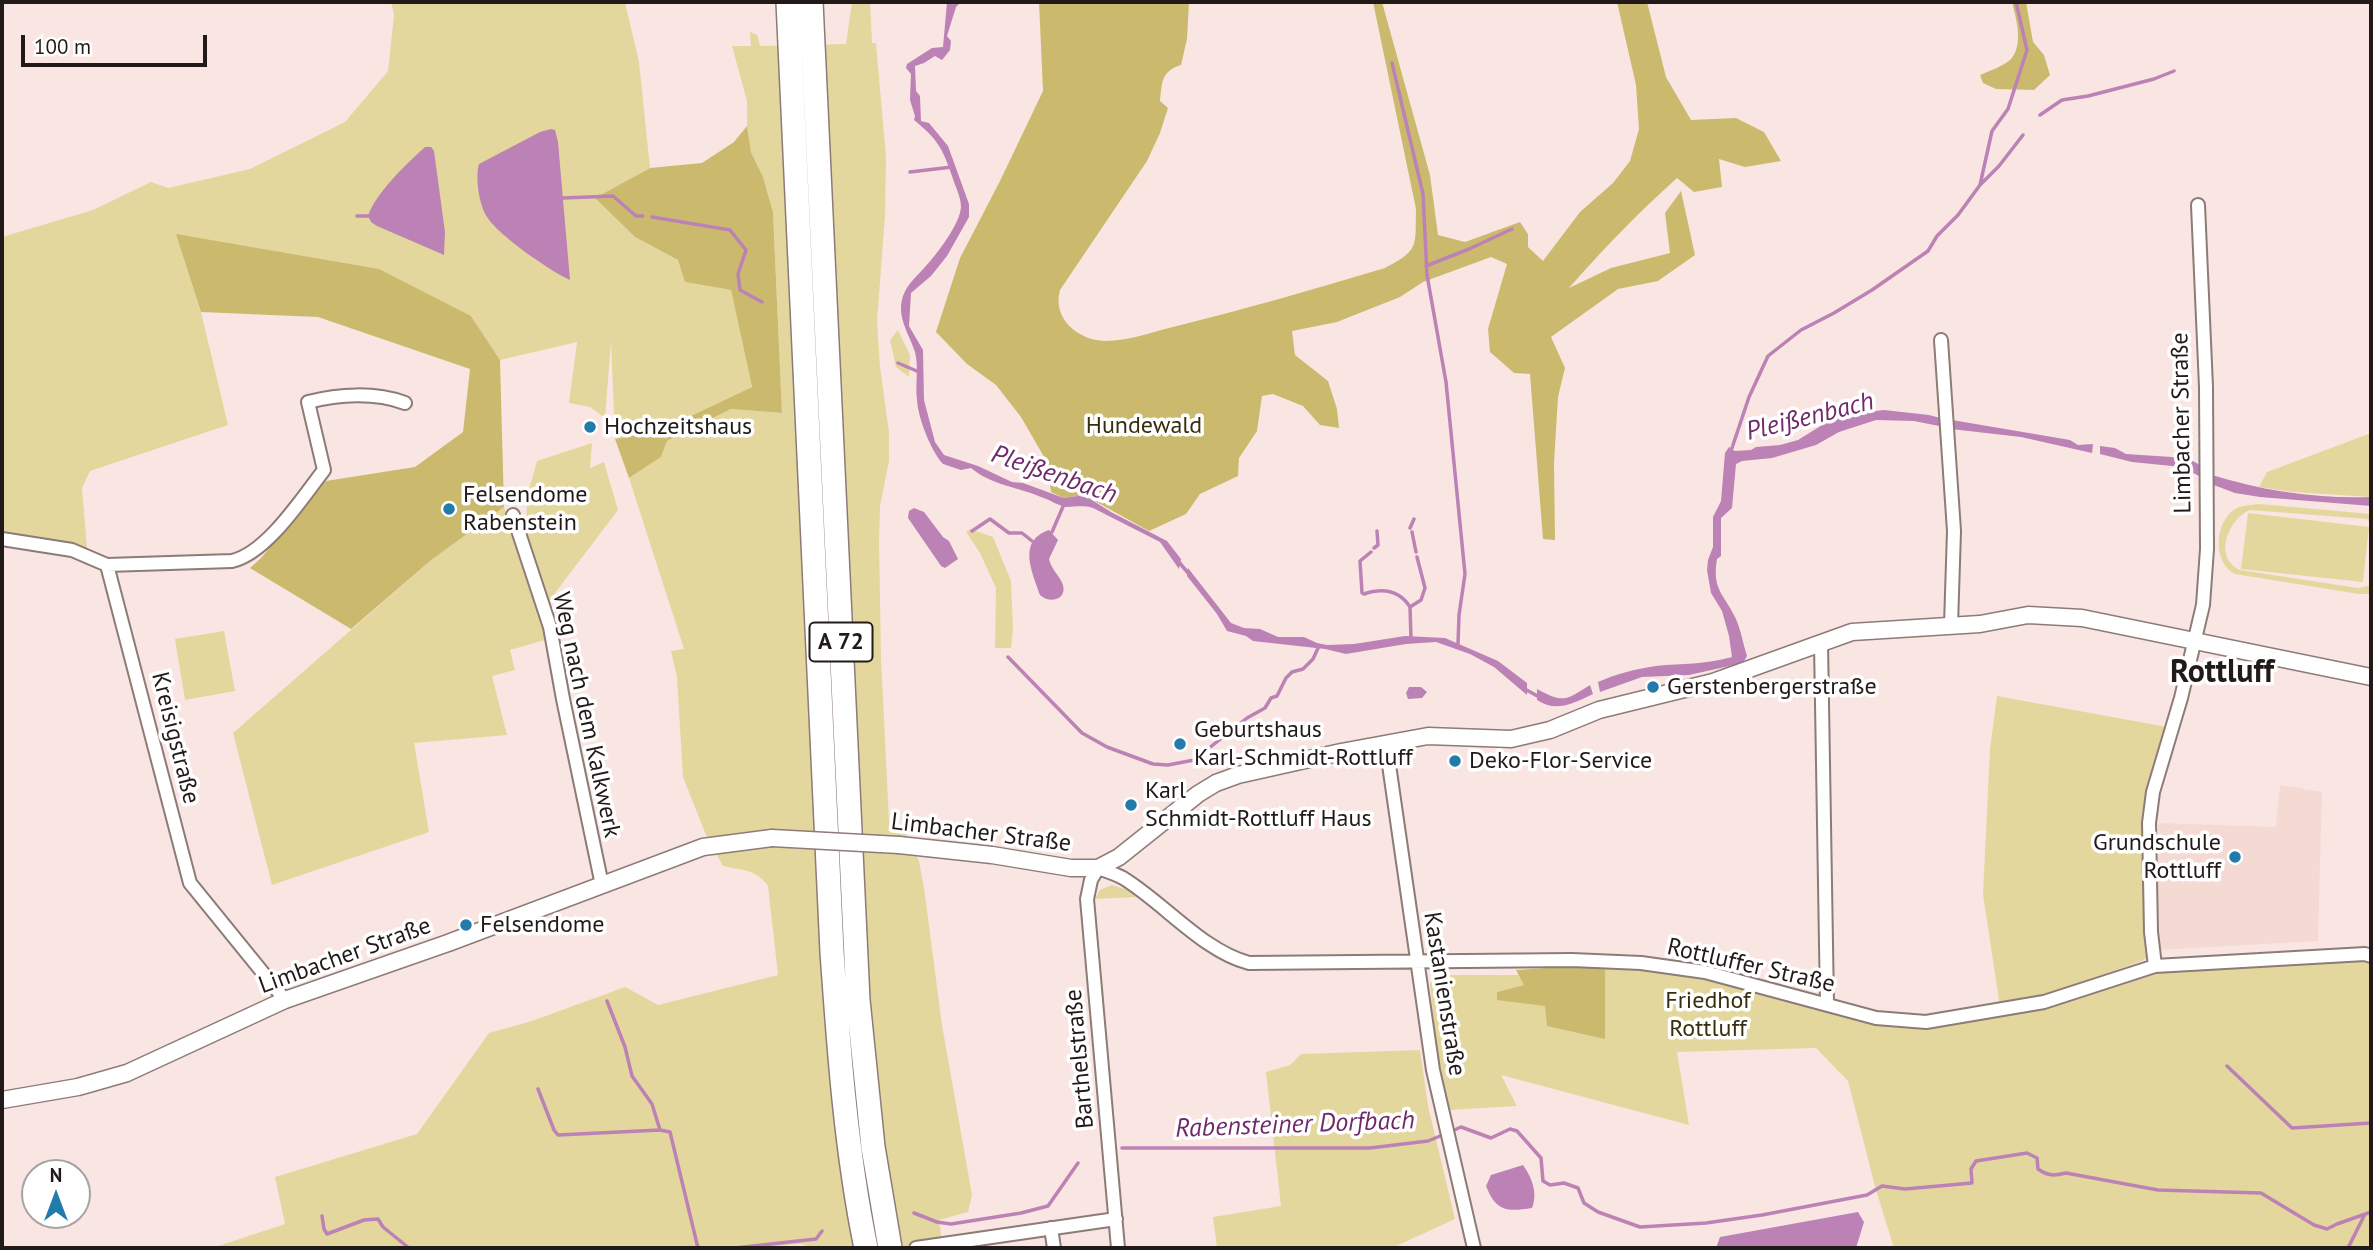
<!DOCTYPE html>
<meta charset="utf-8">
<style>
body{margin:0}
#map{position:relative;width:2373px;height:1250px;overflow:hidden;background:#f9e6e2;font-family:"PT Sans",sans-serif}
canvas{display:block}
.frame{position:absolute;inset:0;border:4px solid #211a19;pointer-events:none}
.north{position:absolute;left:21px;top:1159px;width:70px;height:70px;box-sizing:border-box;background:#fff;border:2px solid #a6a3a3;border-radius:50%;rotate:0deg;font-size:19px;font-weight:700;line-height:28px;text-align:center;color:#211a19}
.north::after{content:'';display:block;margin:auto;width:24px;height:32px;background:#227baa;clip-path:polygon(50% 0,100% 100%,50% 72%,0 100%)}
.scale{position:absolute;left:21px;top:35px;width:186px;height:32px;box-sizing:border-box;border:4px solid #211a19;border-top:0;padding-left:9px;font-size:21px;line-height:24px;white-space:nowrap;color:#211a19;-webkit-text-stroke:5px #fff;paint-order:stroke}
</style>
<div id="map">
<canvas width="2373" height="1250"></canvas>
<div class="frame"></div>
<div class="north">N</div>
<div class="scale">100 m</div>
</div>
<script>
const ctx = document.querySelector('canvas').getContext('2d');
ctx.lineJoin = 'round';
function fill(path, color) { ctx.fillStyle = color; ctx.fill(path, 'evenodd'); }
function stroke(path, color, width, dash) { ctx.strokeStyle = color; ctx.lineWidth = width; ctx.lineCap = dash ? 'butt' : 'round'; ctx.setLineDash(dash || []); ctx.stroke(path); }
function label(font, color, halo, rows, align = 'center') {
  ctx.font = font + ' "PT Sans",sans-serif'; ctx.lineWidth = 7; ctx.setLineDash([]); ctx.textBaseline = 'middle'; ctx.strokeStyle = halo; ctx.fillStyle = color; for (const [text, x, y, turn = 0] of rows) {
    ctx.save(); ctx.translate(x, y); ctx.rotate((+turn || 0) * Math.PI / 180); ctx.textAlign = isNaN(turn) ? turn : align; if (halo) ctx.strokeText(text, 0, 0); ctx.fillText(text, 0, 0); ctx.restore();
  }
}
fill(new Path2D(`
 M2280 785 2322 792 2318 941 2158 950V823L2276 827Z`), '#f5dad3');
fill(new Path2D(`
 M391 2H625L639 62 650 168 595 198 635 237 678 260 686 282 731 290 752 387 659 431 615 439 611 342 605 418 590 407 569 403 577 342 500 360 471 316 177 235 201 312 228 425 90 471 82 488 87 548 2 534V237L93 210 151 182 168 188 250 169 345 122 388 71 394 15Z
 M852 2H870L872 43H876L886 157 885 216 877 321 880 367 889 432V461L880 506 879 541 881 658 889 821 902 826 919 861 924 888 942 1025 972 1195 968 1212 939 1220 943 1248H814L801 1244 749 1248H212L285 1224 275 1177 417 1134 489 1033 532 1021 625 987 658 1005 778 975 768 886C755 868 743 871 723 866L706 835 683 777 677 677 671 651 684 649 629 478 661 457 667 441 731 409 782 413 773 212 763 177 751 152 747 126V101L732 46H751L750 32 757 35 760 46 846 44Z
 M898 330 910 355 909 377 896 367 890 340Z
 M2371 433V497L2292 492 2259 487 2267 472Z
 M592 443 590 468 604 462 618 510 549 601 526 540 527 497 537 461Z
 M2259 504 2371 514V523L2367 519 2250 510C2228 519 2213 558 2240 570L2358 588 2371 585V594H2359L2235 574C2212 563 2214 520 2237 508 2244 505 2252 505 2259 504Z
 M504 507 548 639 510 650 515 670 492 676 507 735 414 743 429 832 272 885 233 733 430 561Z
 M2248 513 2369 527 2363 582 2241 569Z
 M970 529 993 537 1011 581 1013 630 1011 648H995L996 588 980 553 966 532Z
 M224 631 235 691 185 700 175 639Z
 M1997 696 2167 727 2150 786V956L2142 961 2041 996 2000 1007 1983 894 1990 749Z
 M1112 885 1128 890 1137 897 1095 899 1100 890Z
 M2339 959 2371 961V1246L2369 1248H1894L1876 1190 1848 1081 1816 1048 1677 1052 1689 1125 1501 1075 1517 1106 1448 1110 1438 1062 1430 984 1436 975H1519L1525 985 1497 992 1545 1006 1604 1039 1605 960 1704 974 1927 1027 2044 1009 2156 972Z
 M1420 1050 1428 1106 1455 1219 1392 1248H1217L1213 1217 1281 1206 1266 1072 1290 1065 1301 1054Z`), '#e4d79e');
fill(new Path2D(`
 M1039 2H1189L1187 39 1181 65C1161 71 1162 83 1160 101L1168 108 1160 133 1147 161 1060 290C1052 319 1078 340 1105 341 1128 341 1152 332 1173 327 1245 309 1315 289 1385 268 1420 250 1415 246 1416 209L1373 2H1382L1430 175 1438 235 1465 242 1520 222 1528 234V247L1543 261 1580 212 1613 183 1630 161 1639 129 1636 85 1617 2H1647L1666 77 1691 120 1736 118 1764 132 1781 161 1745 167 1719 159 1722 187 1694 192 1677 178C1639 212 1603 249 1569 288L1611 268 1670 253 1665 213 1681 191 1695 255 1658 281 1618 289 1551 337 1565 368 1558 397 1554 463 1555 540 1543 539 1530 374 1514 373 1490 352 1488 329 1507 264 1491 257 1423 282 1400 297 1337 322 1292 331 1295 355 1328 381 1337 409 1339 428 1320 425 1303 406 1273 394 1262 396 1257 431 1239 458 1238 476 1200 494 1186 514 1149 531 1084 495 1064 498 1051 492 1047 462 1021 417 996 385 967 364 936 332 960 258 1000 181 1043 91Z
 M2012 2H2026L2033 42 2044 55 2050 75 2034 90 1996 89 1983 83 1980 75C1989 71 2004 66 2011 59 2024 44 2016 18 2012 2Z
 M747 126 751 152 763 177 773 212 782 413 731 409 667 441 661 457 629 478 615 439 659 431 752 387 731 290 685 282 678 260 635 237 595 198 650 168 702 163 734 142Z
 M176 234 379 269 471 316 500 360 504 507 430 561 351 629 250 568 261 558 326 481 415 467 463 432 470 369 318 317 201 312Z
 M1562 967 1605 968V1039L1547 1026 1545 1006 1497 1000V992L1524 985 1516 970Z`), '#cbba6e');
fill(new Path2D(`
 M947 2 960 3 956 7 947 36 951 41 950 50 942 60 935 56 924 63 915 66 916 91 920 96 921 121 929 123 948 146 969 204V217L947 256 931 276 911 293 909 326 923 350 924 400 935 442 944 455 978 466 1012 482 1023 483 1064 498 1084 495 1111 512 1167 541 1181 559 1179 569 1160 542 1093 508C1083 505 1076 507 1066 507 1059 506 1048 499 1041 497 1018 487 991 485 971 468L961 470 943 464C931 451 918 418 917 400 915 385 919 368 915 352 909 333 896 317 903 296 907 284 917 276 925 267 937 254 960 224 961 207 961 197 955 186 952 176 942 147 938 140 914 120L915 116 910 100 911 74 906 68 907 64 932 48 943 47Z
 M551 129 555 130 558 142 570 280C550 271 498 235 487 217 479 205 475 177 479 164L540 132Z
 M425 147H431L434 151 445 232 444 255 377 226 371 222 368 216C375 194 407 163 425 147Z
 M1884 410 1929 415 1944 419V427L1914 421 1876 420 1839 432 1816 445 1772 458 1742 461 1736 464 1732 508 1721 518V556L1717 559C1712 589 1723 593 1735 617 1741 629 1743 644 1747 656L1743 663 1689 675 1642 677 1600 692 1598 682C1616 674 1635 669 1656 666 1683 663 1704 665 1732 657L1729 636 1722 611 1711 593 1707 570 1708 560 1713 547V517L1721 501 1725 453 1729 447 1735 451 1751 450 1756 447 1780 445 1798 440 1827 422 1848 414Z
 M1952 420 2070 440 2078 445 2093 444 2092 453 2021 437 1951 429Z
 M2100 446 2115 448 2126 454 2187 458 2202 466 2201 477 2182 467 2132 462 2100 454Z
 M2212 475C2263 491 2318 499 2371 497V506L2260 497 2235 493 2211 484Z
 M914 508 924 512 943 537 949 541 958 559 945 568 941 566 908 518 909 511Z
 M1049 530 1058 540 1049 559C1051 569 1060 576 1063 585 1067 600 1049 604 1040 595 1032 571 1017 541 1049 530Z
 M1188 568 1231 623 1244 628 1260 629 1278 637H1304L1317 643 1327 645 1354 644 1405 636 1445 638 1498 661 1527 683V695L1494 667 1470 654 1436 642 1406 644 1346 654 1325 649 1253 641 1246 636 1227 631 1217 614 1187 576Z
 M1590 685 1593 694C1574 703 1556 713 1537 700V689C1563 703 1565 701 1590 685Z
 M1409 687H1421L1427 692 1422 698 1408 699 1406 693Z
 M1523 1165C1532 1178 1538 1193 1532 1208 1506 1212 1496 1211 1486 1186L1491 1175Z
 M1858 1212 1864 1222 1856 1248H1716L1720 1237Z`), '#bc82b5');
stroke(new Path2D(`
 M1392 63 1423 194 1427 275 1446 382 1465 574 1459 615 1458 644
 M2040 115 2062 100 2088 96 2154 79 2174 71
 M910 172 952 167
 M1980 185 1992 131 2008 109 2027 50 2016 2
 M563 198 613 196 636 216H643
 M357 216H368
 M652 217 730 230 746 250 738 274 740 290 762 302
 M1426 266 1469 249 1512 229
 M898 363 919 372
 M1732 448 1749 397 1768 356 1801 330 1834 313 1872 290 1928 251 1937 236 1958 215 1980 185 1999 166 2023 135
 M1410 528 1414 519
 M972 531 990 519 1009 533H1022L1032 541
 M1052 532 1065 502
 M1412 532 1416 552
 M1374 548 1378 545 1377 531
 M1371 552 1360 561 1362 593 1364 594C1382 588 1399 590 1410 607
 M1178 561 1189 574
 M1411 639 1410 607 1421 600 1425 588 1417 557
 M1008 657 1082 733 1107 747 1153 764 1168 765 1194 760 1247 718 1265 708 1271 698 1277 696 1286 678 1292 672 1303 669 1313 659 1319 646
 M1523 688 1541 698
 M607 1001 625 1047 632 1076 652 1104 660 1130
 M2227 1066 2292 1128 2371 1123
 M538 1089 554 1130 558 1135 660 1130 670 1132 698 1248
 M1452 1131 1461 1127 1491 1138 1510 1129 1517 1131 1541 1158 1543 1181 1550 1185 1564 1183 1578 1188 1584 1203 1598 1212 1640 1227 1706 1223 1762 1215 1867 1195 1882 1186 1905 1189 1972 1183 1971 1169 1976 1161 2027 1153 2037 1158 2038 1169C2048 1176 2054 1176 2066 1173L2158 1190 2261 1193 2314 1225 2327 1229 2337 1224 2371 1212
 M1122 1148H1370L1428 1141 1445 1134
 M914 1213 937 1222 951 1224 1021 1213 1048 1206 1078 1163
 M322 1216 324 1229 327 1234 364 1220 378 1219 383 1227 409 1248
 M735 1248 816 1239 822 1231
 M2348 1248 2364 1216`), '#bc82b5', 3.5);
const minor = new Path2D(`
 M1941 340 1954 531 1951 625
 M513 515 550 627 563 699 602 885
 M2 539 72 550 107 565 232 561C267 553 302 498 324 470L308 402C339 394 375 392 405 403
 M107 565 190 883 285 1000
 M1821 643 1827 1004
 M1386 744 1433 1070 1474 1248
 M2155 966 2151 932 2149 823 2153 792 2181 698 2203 605 2207 549 2206 387 2198 205
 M1051 1228 1054 1248
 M916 1248 1116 1219
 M1118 1248 1087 899 1091 880 1098 868C1106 871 1116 874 1123 878 1164 903 1203 951 1249 963L1572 960 1641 963 1705 972 1876 1018 1926 1022 2044 1002 2155 966 2365 954 2371 956`);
const tertiary = new Path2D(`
 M899 845 992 855 1071 868H1098L1119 857 1198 794 1216 783 1238 775 1341 752 1428 736 1511 739 1550 730 1599 710 1713 682 1852 632 1980 624 2028 615 2082 618 2371 677
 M2 1100 78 1087 127 1073 285 1000 448 943 703 847 772 838`);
const motorway = new Path2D(`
 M788 2 832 952C839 1051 846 1151 866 1248
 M811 2 858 1000 873 1147 890 1248`);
stroke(minor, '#8c7b77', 16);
stroke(tertiary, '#8c7b77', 19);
stroke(motorway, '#8c7b77', 26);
stroke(minor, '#fff', 12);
stroke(tertiary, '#fff', 16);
stroke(motorway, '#fff', 23);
const tertiaryBridge = new Path2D(`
 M772 838 899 845`);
stroke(tertiaryBridge, '#8c7b77', 19, []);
stroke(tertiaryBridge, '#fff', 16);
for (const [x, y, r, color] of [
 [590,427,7,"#227baa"],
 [449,509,7,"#227baa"],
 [1653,687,7,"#227baa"],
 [1180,744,7,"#227baa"],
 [1455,761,7,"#227baa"],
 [1131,805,7,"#227baa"],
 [2235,857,7,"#227baa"],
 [466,925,7,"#227baa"]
]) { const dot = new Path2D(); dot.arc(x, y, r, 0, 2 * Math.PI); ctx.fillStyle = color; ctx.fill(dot); stroke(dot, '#fff', 2.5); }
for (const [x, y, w] of [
 [841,642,63]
]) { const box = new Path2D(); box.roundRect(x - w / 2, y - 19.5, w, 39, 5); ctx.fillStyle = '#fff'; ctx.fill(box); stroke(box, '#211a19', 2); }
label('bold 23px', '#211a19', null, [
 ["A 72",841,642]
]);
label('24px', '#211a19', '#fff', [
 ["Limbacher Straße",2182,423,-91],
 ["Weg nach dem Kalkwerk",586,715,78],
 ["Kreisigstraße",175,738,76],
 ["Limbacher Straße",981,833,7],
 ["Limbacher Straße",345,956,-20],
 ["Rottluffer Straße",1751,966,13],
 ["Kastanienstraße",1444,994,81],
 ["Barthelstraße",1080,1059,-95]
]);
label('24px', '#362e0c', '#fff', [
 ["Hundewald",1144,426],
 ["Friedhof",1708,1001],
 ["Rottluff",1708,1029]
]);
label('24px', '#211a19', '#fff', [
 ["Hochzeitshaus",604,427],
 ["Felsendome",463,495],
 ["Rabenstein",463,523],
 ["Gerstenbergerstraße",1667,687],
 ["Geburtshaus",1194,730],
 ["Karl-Schmidt-Rottluff",1194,758],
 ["Deko-Flor-Service",1469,761],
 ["Karl",1145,791],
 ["Schmidt-Rottluff Haus",1145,819],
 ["Grundschule",2221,843,"right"],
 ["Rottluff",2221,871,"right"],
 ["Felsendome",480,925]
], 'left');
label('italic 26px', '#6f2a6a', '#fff', [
 ["Pleißenbach",1810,417,-14],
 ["Pleißenbach",1054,475,19],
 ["Rabensteiner Dorfbach",1295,1125,-2]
]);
label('bold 32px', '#211a19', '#fff', [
 ["Rottluff",2222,673]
]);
</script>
